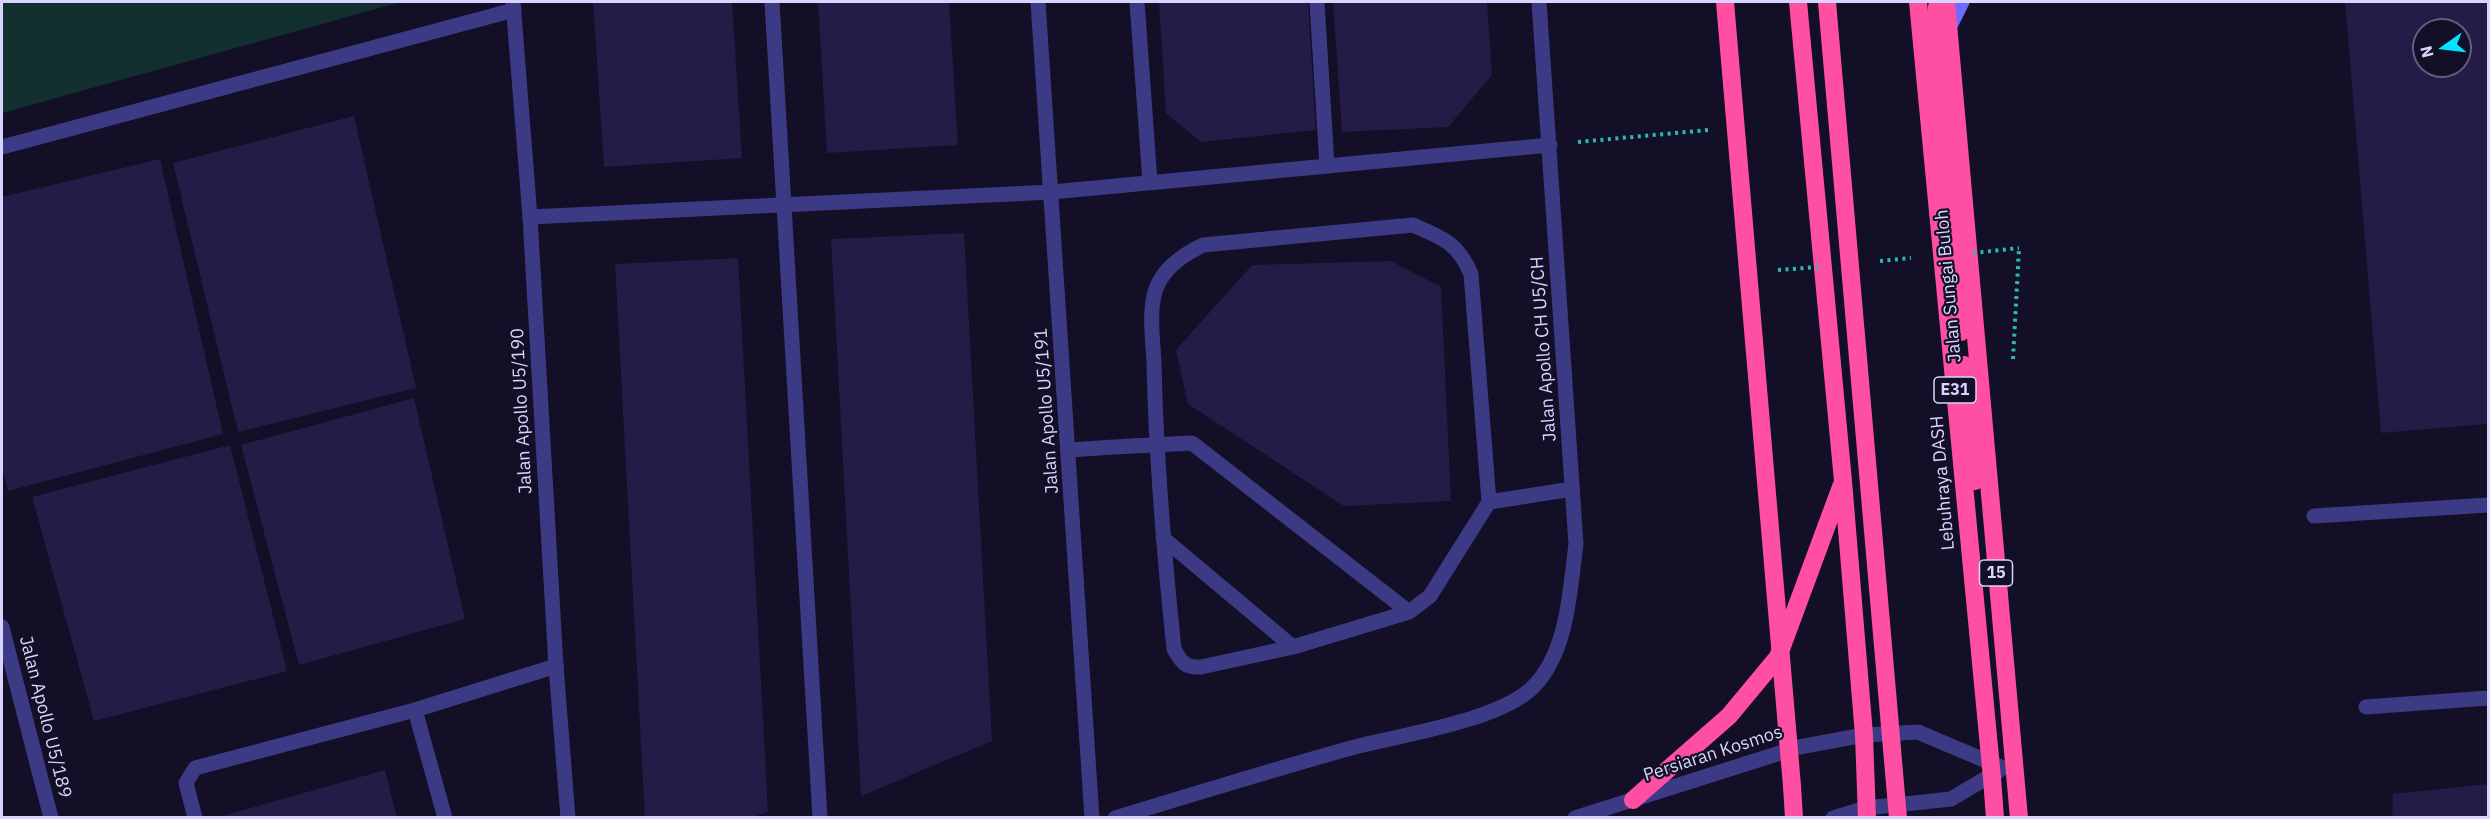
<!DOCTYPE html>
<style>
body{margin:0}
#map{position:relative;width:2490px;height:819px;overflow:hidden;background:#130f26;font-family:"IBM Plex Sans",sans-serif}
canvas{display:block}
.frame{position:absolute;inset:0;border:3px solid #d9d4ff;pointer-events:none}
.north{position:absolute;left:2412px;top:18px;width:60px;height:60px;box-sizing:border-box;background:#130f26;border:2px solid #625e7d;border-radius:50%;rotate:256deg;font-size:16px;font-weight:700;line-height:24px;text-align:center;color:#d9d4ff}
.north::after{content:'';display:block;margin:auto;width:21px;height:27px;background:#00e5ff;clip-path:polygon(50% 0,100% 100%,50% 72%,0 100%)}
</style>
<div id="map">
<canvas width="2490" height="819"></canvas>
<div class="frame"></div>
<div class="north">N</div>
</div>
<script>
const ctx = document.querySelector('canvas').getContext('2d');
ctx.lineJoin = 'round';
function fill(path, color) { ctx.fillStyle = color; ctx.fill(path, 'evenodd'); }
function stroke(path, color, width, dash) { ctx.strokeStyle = color; ctx.lineWidth = width; ctx.lineCap = dash ? 'butt' : 'round'; ctx.setLineDash(dash || []); ctx.stroke(path); }
function label(font, color, halo, rows, align = 'center') {
  ctx.font = font + ' "IBM Plex Sans",sans-serif'; ctx.lineWidth = 4.5; ctx.setLineDash([]); ctx.textBaseline = 'middle'; ctx.strokeStyle = halo; ctx.fillStyle = color; for (const [text, x, y, turn = 0] of rows) {
    ctx.save(); ctx.translate(x, y); ctx.rotate((+turn || 0) * Math.PI / 180); ctx.textAlign = isNaN(turn) ? turn : align; if (halo) ctx.strokeText(text, 0, 0); ctx.fillText(text, 0, 0); ctx.restore();
  }
}
fill(new Path2D(`
 M2 2H401L2 113Z`), '#12302f');
fill(new Path2D(`
 M593 2H732L742 158 604 167Z
 M818 2H949L958 145 827 153Z
 M1159 2H1308L1316 130 1201 142 1166 113Z
 M1333 2H1487L1492 75 1448 127 1342 132Z
 M2345 2H2488V424L2381 433ZM2424 30H2460V66H2424Z
 M354 116 416 388 238 432 173 163Z
 M160 159 223 434 8 491 2 466V197Z
 M964 233 992 741 861 796 831 239Z
 M738 258 768 812 750 818H645L615 264Z
 M1391 261 1441 287 1451 501 1344 506 1188 404 1176 350 1252 265Z
 M414 398 465 619 299 665 241 445Z
 M230 445 287 671 94 721 32 497Z
 M385 770 397 818H219V817Z
 M2488 784V818H2392L2393 794Z`), '#241b47');
stroke(new Path2D(`
 M1578 142 1708 130
 M2013 359 2019 248`), '#2fb8b0', 4, [3, 4.5]);
stroke(new Path2D(`
 M772 2 820 818
 M1317 2 1327 166
 M2 147 514 10
 M530 217 1052 192
 M1069 450C1110 447 1151 445 1192 443L1409 612 1293 647 1201 667C1185 668 1181 662 1174 649 1164 554 1156 459 1154 363 1153 339 1147 304 1159 282 1169 264 1185 254 1203 245L1413 225C1443 238 1458 243 1471 274L1489 502 1430 596 1409 612
 M1489 502 1572 489
 M2314 516 2488 505
 M1163 538 1293 647
 M2366 707 2488 698
 M415 710 556 666
 M195 818 186 783 195 768 415 710 445 818`), '#3d3a85', 15);
stroke(new Path2D(`
 M513 2 530 217 556 666 568 818
 M1038 2 1092 818
 M1137 2 1150 182
 M1052 192 1550 145
 M2 627 51 818
 M1115 818C1194 794 1272 770 1351 748 1399 735 1501 721 1534 686 1568 651 1570 589 1576 544L1539 2
 M1575 818 1799 747 1864 735 1918 732 2003 768
 M1833 818 1866 808 1951 799 2000 770`), '#3d3a85', 15);
stroke(new Path2D(`
 M1949 28 1962 2`), '#6f6bff', 15);
stroke(new Path2D(`
 M1798 2 1843 481 1864 735 1867 818
 M1946 2 2019 818
 M1937 7V62L1961 332
 M1964 365 1975 481
 M1992 778 1995 818
 M1792 786 1794 818
 M1633 800 1729 716 1778 657 1841 487`), '#ff4fa3', 18);
stroke(new Path2D(`
 M1973 253 2019 248
 M1880 261 1911 258
 M1778 270 1819 267`), '#2fb8b0', 4, [3, 4.5]);
stroke(new Path2D(`
 M1725 2 1792 786
 M1827 2 1898 818
 M1918 2 1992 778`), '#ff4fa3', 18);
for (const [x, y, w] of [
 [1955,390,42],
 [1996,573,33]
]) { const box = new Path2D(); box.roundRect(x - w / 2, y - 13, w, 26, 4.5); ctx.fillStyle = '#130f26'; ctx.fill(box); stroke(box, '#d9d4ff', 1.5); }
label('bold 16px', '#d9d4ff', null, [
 ["E31",1955,390],
 ["15",1996,573]
]);
label('18px', '#d9d4ff', '#130f26', [
 ["Jalan Sungai Buloh",1949,286,-95],
 ["Jalan Apollo CH U5/CH",1544,349,-94],
 ["Jalan Apollo U5/190",522,411,-93],
 ["Jalan Apollo U5/191",1047,411,-94],
 ["Lebuhraya DASH",1943,483,-95],
 ["Jalan Apollo U5/189",45,717,76],
 ["Persiaran Kosmos",1713,754,-18]
]);
</script>
